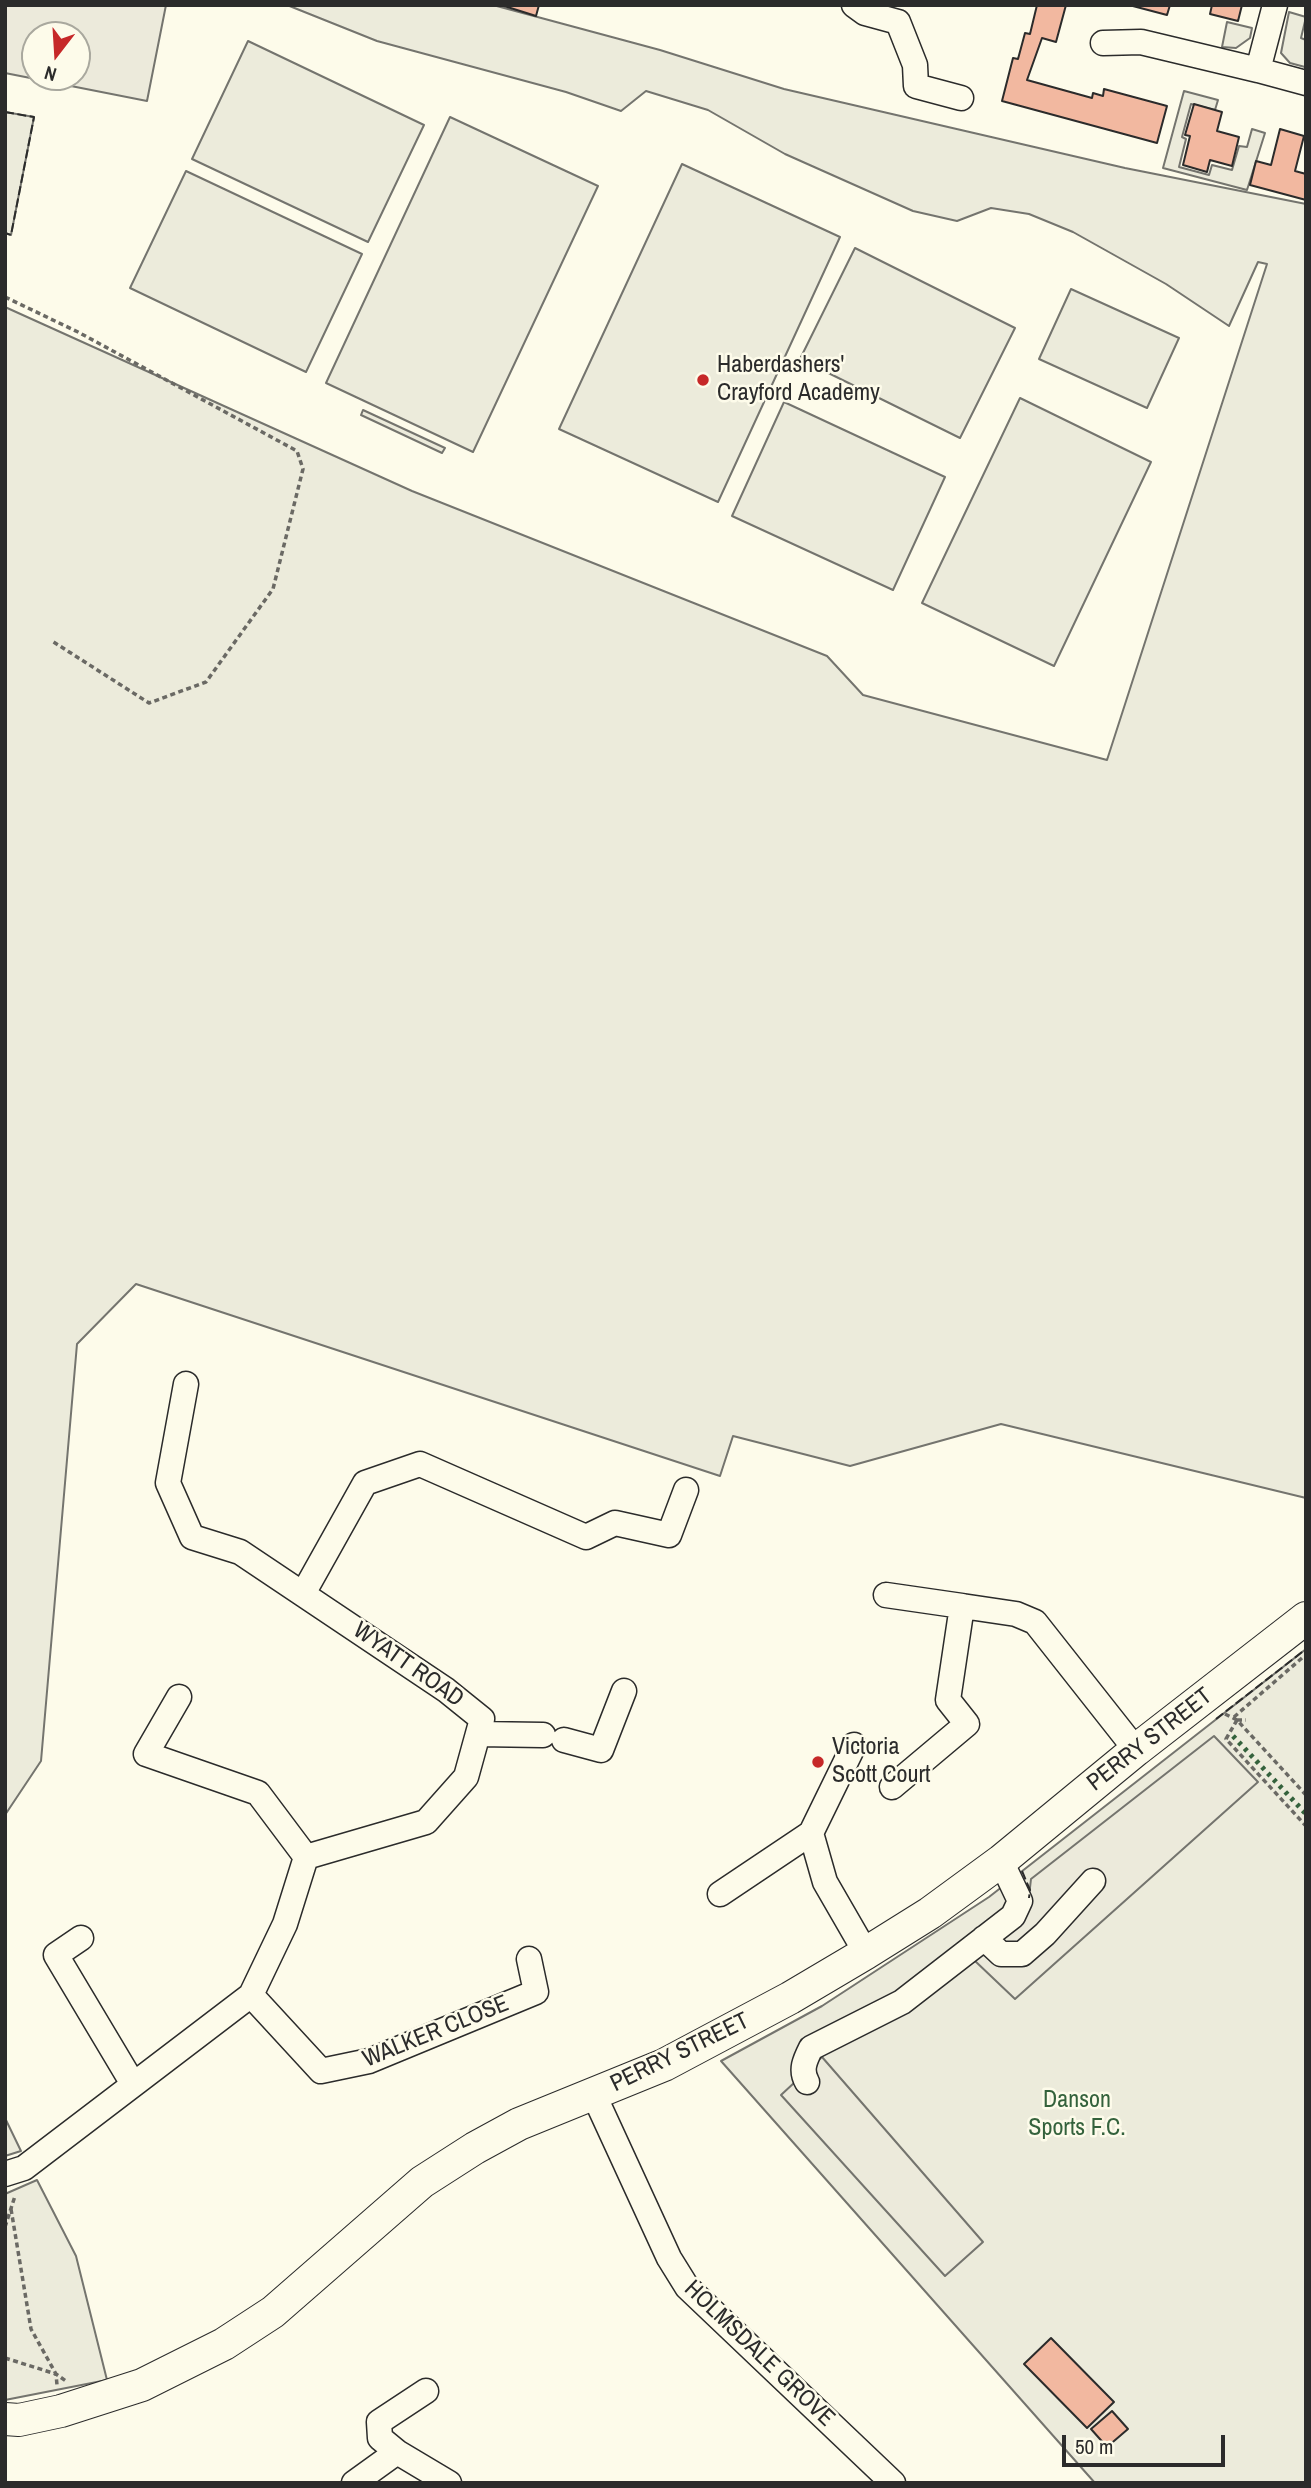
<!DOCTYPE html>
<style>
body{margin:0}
#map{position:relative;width:1311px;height:2488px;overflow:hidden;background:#fdfbea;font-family:"Archivo Narrow",sans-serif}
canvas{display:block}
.frame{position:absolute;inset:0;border:7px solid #2b2b2b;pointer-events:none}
.north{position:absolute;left:21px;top:21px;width:70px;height:70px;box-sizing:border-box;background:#fdfbea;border:2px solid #a9a89e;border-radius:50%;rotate:197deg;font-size:19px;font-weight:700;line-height:28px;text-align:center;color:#2b2b2b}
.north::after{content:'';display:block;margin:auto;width:24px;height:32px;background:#c62828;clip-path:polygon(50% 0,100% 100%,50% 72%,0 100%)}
.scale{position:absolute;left:1062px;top:2435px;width:163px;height:32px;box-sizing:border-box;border:4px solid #2b2b2b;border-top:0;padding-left:9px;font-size:21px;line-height:24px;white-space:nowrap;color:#2b2b2b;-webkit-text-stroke:5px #fdfbea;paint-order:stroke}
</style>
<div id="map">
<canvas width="1311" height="2488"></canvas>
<div class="frame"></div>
<div class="north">N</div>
<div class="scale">50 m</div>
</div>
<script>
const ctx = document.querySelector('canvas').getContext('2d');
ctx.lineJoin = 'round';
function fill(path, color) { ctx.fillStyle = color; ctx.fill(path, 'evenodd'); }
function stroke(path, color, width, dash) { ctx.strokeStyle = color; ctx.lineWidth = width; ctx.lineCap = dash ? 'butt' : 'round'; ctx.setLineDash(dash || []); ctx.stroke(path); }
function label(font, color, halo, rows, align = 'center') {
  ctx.font = font + ' "Archivo Narrow",sans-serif'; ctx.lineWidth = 5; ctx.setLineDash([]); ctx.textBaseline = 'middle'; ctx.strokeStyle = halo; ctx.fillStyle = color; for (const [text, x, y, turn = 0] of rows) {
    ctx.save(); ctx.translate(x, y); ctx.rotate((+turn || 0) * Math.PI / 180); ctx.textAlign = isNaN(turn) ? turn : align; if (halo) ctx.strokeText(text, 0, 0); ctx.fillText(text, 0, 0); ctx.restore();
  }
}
const green = new Path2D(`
 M287 5H493L660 50 784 89 1125 168 1306 204V1498L1001 1424 850 1466 733 1436 720 1476 136 1284 77 1344 41 1761 5 1815V307L412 491 827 656 863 695 1107 760 1267 264 1258 262 1229 326 1166 284 1073 232 1029 214 991 208 957 221 913 211 785 154 708 110 646 91 621 111 566 92 377 41Z
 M1289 12 1306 17 1301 38 1306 40 1305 67 1290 63 1281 53Z
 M1227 22 1252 28 1250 38 1236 48 1222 47Z
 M248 41 424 125 368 242 192 159Z
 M1184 91 1218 100 1215 110 1191 104 1182 137 1186 139 1179 167 1209 175 1212 165 1232 170 1239 146 1247 147 1252 129 1265 133 1247 190 1163 168Z
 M5 112 34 117 11 235 5 233Z
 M450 117 598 186 473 452 326 383Z
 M682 164 840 237 718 502 559 429Z
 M186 171 362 254 306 372 130 288Z
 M855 248 1015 328 960 438 800 359Z
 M1071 289 1179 338 1147 408 1039 359Z
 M1020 398 1151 462 1054 666 922 603Z
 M784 402 945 477 893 590 732 516Z
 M363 410 445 448 442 453 361 415Z
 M1306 1649V2483H1095L721 2061 822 2006 989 1897Z
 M5 2118 21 2151 5 2156Z
 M37 2180 76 2256 107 2380 5 2400V2194Z`);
fill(green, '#ecebdb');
stroke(green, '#74746e', 2);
const parking = new Path2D(`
 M5 5H166L147 101 5 73ZM35 35H77V77H35Z
 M1214 1736 1258 1782 1015 1999 974 1960 1028 1905 1031 1879Z
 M822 2057 983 2242 945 2276 781 2095Z`);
fill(parking, '#eceadb');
stroke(parking, '#74746e', 2);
const building = new Path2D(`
 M501 5H539L536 16Z
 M1037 5H1066L1056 42 1042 38 1027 80 1092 98 1093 93 1103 96 1104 89 1167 106 1157 143 1002 101 1013 58 1018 59 1025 33 1030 34Z
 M1129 5H1170L1167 15Z
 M1212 5H1242L1238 21 1210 14Z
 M1194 104 1222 112 1217 131 1239 137 1232 166 1210 160 1207 172 1183 165 1190 136 1185 135Z
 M1280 129 1304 136 1295 171 1306 174V200L1250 185 1256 161 1271 165Z
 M1051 2338 1114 2402 1087 2428 1024 2364Z
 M1112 2411 1128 2429 1107 2447 1091 2429Z`);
fill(building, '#f2b8a0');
stroke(building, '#2b2b2b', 2);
const minor = new Path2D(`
 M854 5 865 13 898 22
 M898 22 915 65 916 86 961 98
 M1103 43 1141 42 1258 70 1275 5
 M1258 70 1306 83
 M304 1592 365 1483 420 1464 586 1537 615 1523 669 1535 686 1490
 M886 1595 962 1606
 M179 1697 146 1754 258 1793 306 1857
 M478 1734 543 1735
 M564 1740 601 1750 624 1691
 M892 1787 967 1724 948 1700 962 1606 1016 1614 1035 1622 1136 1750
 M811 1833 825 1882 866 1953
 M720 1894 811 1833 854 1745
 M81 1938 56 1955 133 2084
 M984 1938 1001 1954H1022L1045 1934 1093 1881
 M251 1995 321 2071 369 2061 536 1992 529 1959
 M807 2082C800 2070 805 2060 811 2048L902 2002 1013 1916 1020 1901 1001 1861
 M594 2095 669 2258 687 2287 893 2483
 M5 2174 24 2168 251 1995 285 1924 306 1857 426 1822 466 1777 482 1719 446 1690 240 1552 192 1537 168 1483 186 1384
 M397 2452 449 2483
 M354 2483 397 2452 380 2438 379 2422 426 2391`);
const major = new Path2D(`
 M5 2419 19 2420 61 2411 142 2385 224 2344 273 2312 422 2182 475 2148 519 2124 664 2065 790 1998 866 1953 930 1913 1001 1861 1136 1750 1306 1618`);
stroke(minor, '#2b2b2b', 27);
stroke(major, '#2b2b2b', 34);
stroke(new Path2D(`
 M5 297 78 332 297 451 303 469 273 589 206 682 149 703 52 641
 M1225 1714 1237 1720 1306 1795
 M1234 1717 1302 1658
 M1237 1720 1226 1739 1306 1826
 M1237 1720H1246
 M11 2209 31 2329 56 2374 57 2385
 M5 2227 15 2196
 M5 2358 56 2374 66 2381`), '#6a6964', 3.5, [5, 3.5]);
stroke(minor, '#fdfbea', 24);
stroke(major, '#fdfbea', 32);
stroke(new Path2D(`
 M1233 1736 1306 1814`), '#34623c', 5, [3.5, 5]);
stroke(new Path2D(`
 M5 112 34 117 11 235 5 233
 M1216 1719 1306 1649
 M1022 1871 1030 1890 1029 1898
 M1306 2201V2202`), '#2b2b2b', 2, [9, 3.5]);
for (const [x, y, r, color] of [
 [703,380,7,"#c62828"],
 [818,1762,7,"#c62828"]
]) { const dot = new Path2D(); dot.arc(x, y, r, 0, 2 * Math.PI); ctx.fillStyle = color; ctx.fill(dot); stroke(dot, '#fdfbea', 2.5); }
label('24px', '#2b2b2b', '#fdfbea', [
 ["Haberdashers'",717,366],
 ["Crayford Academy",717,394],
 ["Victoria",832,1748],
 ["Scott Court",832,1776]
], 'left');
label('24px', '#2b2b2b', '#fdfbea', [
 ["WYATT ROAD",408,1665,35],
 ["PERRY STREET",1150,1740,-38],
 ["WALKER CLOSE",436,2032,-22],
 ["PERRY STREET",680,2053,-26],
 ["HOLMSDALE GROVE",759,2354,44]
]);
label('24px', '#34623c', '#fdfbea', [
 ["Danson",1077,2101],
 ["Sports F.C.",1077,2129]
]);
</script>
